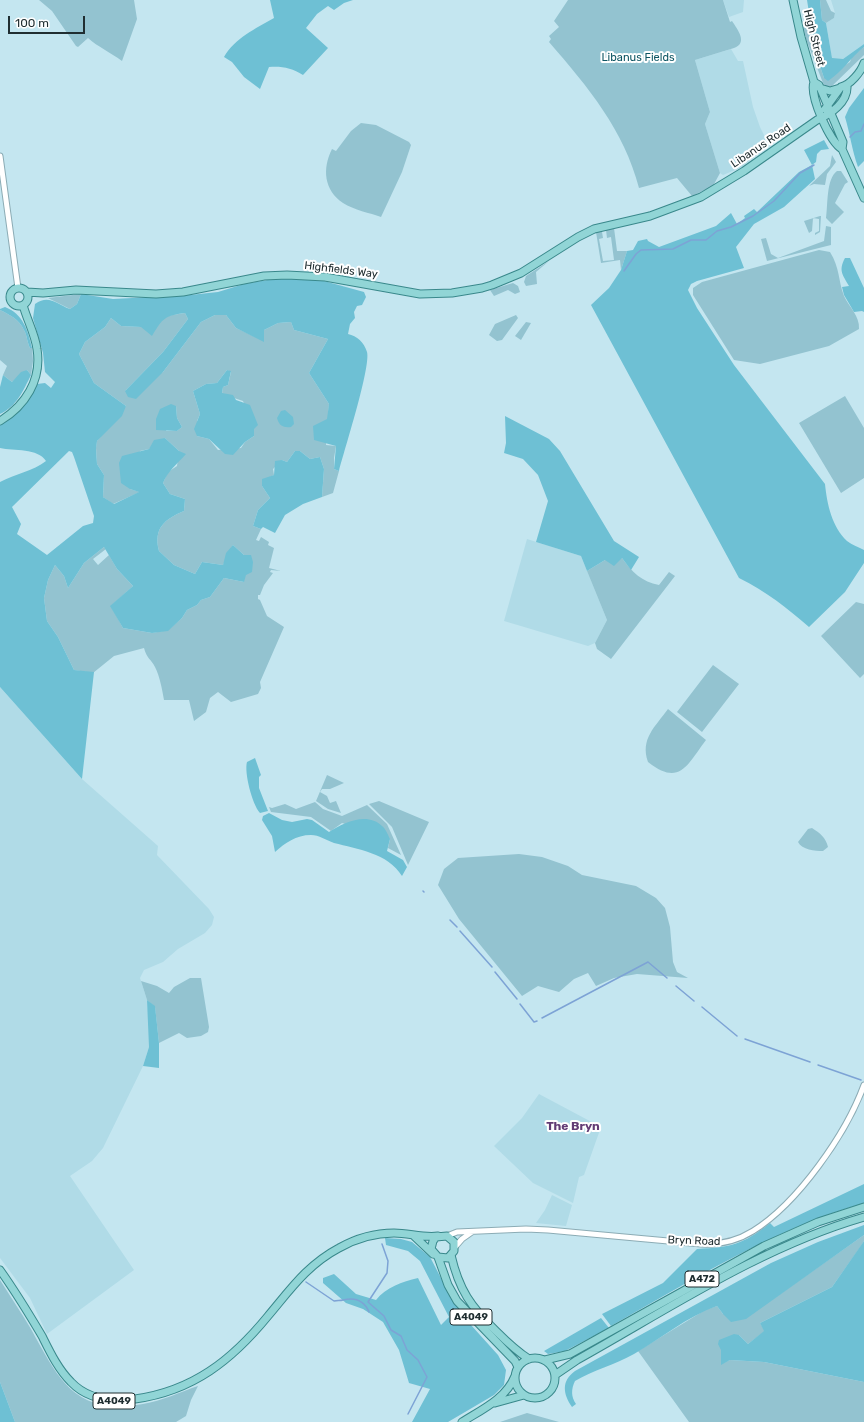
<!DOCTYPE html>
<style>
body{margin:0}
#map{position:relative;width:864px;height:1422px;overflow:hidden;background:#c4e6f0;font-family:Rubik,sans-serif}
canvas{display:block}
.scale{position:absolute;left:8px;top:16px;width:77px;height:18px;box-sizing:border-box;border:2px solid #202e31;border-top:0;padding-left:5px;font-size:12px;line-height:14px;white-space:nowrap;color:#202e31;-webkit-text-stroke:3px #fff;paint-order:stroke}
</style>
<div id="map">
<canvas width="864" height="1422"></canvas>
<div class="scale">100 m</div>
</div>
<script>
const ctx = document.querySelector('canvas').getContext('2d');
ctx.lineJoin = 'round';
function fill(path, color) { ctx.fillStyle = color; ctx.fill(path, 'evenodd'); }
function stroke(path, color, width, dash) { ctx.strokeStyle = color; ctx.lineWidth = width; ctx.lineCap = dash ? 'butt' : 'round'; ctx.setLineDash(dash || []); ctx.stroke(path); }
function label(font, color, halo, rows, align = 'center') {
  ctx.font = font + ' Rubik,sans-serif'; ctx.lineWidth = 4; ctx.setLineDash([]); ctx.textBaseline = 'middle'; ctx.strokeStyle = halo; ctx.fillStyle = color; for (const [text, x, y, turn = 0] of rows) {
    ctx.save(); ctx.translate(x, y); ctx.rotate((+turn || 0) * Math.PI / 180); ctx.textAlign = isNaN(turn) ? turn : align; if (halo) ctx.strokeText(text, 0, 0); ctx.fillText(text, 0, 0); ctx.restore();
  }
}
fill(new Path2D(`
 M723 0H744L743 12 729 17Z
 M831 0H864V44L843 59H832L826 23 834 18 835 13Z
 M731 49 738 61H743L753 107 760 127 768 143V147L740 168 723 175 720 173 705 124 710 112 695 60Z
 M527 539 581 556 607 620 595 643 588 646 504 621Z
 M0 687 82 779 158 846 157 855 209 909 214 917 212 925 205 933 178 949 163 962 144 970 140 978 147 1000 149 1022V1047L143 1066 103 1148 92 1161 70 1176 134 1270 47 1334 30 1298 0 1258Z
 M539 1094 601 1127 584 1175 579 1177 573 1203 533 1183 494 1146 522 1118Z
 M552 1195 572 1205 566 1226 536 1223 545 1210Z`), '#b0dbe7');
fill(new Path2D(`
 M39 0H134L137 19 122 61C110 52 98 47 88 38L78 47 76 46 52 11Z
 M568 0H723L730 22 732 21C738 30 748 43 734 48L695 60 710 112 705 124 720 173 713 186 692 196 677 178 639 188C624 130 588 87 549 42L551 39 549 36 559 27 554 21Z
 M820 0H826L831 11 835 13 834 18 826 23 822 20Z
 M806 22H809L808 30 824 78 850 62 852 56 864 47V55L832 86 827 87 823 83 806 39 803 25Z
 M361 123 376 125 409 142 411 145 402 172 381 217C370 213 354 210 343 203 324 190 322 169 332 149L336 151 351 131Z
 M832 155 836 162 827 174 825 185 814 184 809 186 830 166Z
 M837 171H841L848 182 845 184 835 203 844 212 832 224 826 218C828 205 826 179 837 171Z
 M820 216H821L820 232 815 235V233L819 231V219L813 218 812 231 809 233 804 221Z
 M826 226 831 227V245L767 261 761 239 766 238 771 254 778 258 824 241Z
 M614 228 617 251H627L621 270 620 260 601 263 596 232H602L603 238 599 239 603 261 614 260 611 237 607 238 606 230Z
 M819 250 830 252C840 268 838 280 844 296 849 307 860 316 859 329L829 346 760 364 734 360 693 295V288L702 282Z
 M549 261 536 272 537 284 526 286 524 282 526 276Z
 M513 283 518 286 520 292 515 294 508 290 494 296 490 290Z
 M81 294 77 304 70 309 48 298Z
 M0 310C10 315 19 319 24 330 27 335 27 342 30 348H32L33 361 31 375 27 370 12 382 3 375 7 366 0 360Z
 M185 313 188 319 163 352 125 391 163 372 201 322 215 315H226L236 328 264 341V330L278 323 291 322 294 330 328 339 309 373 329 404 326 445 336 446 334 458V469L339 471 333 493 322 497 324 469 320 457 310 459 300 451H295L287 462 282 460 273 469 274 475 268 478 262 486 270 498 258 510 253 526 261 529 256 540 259 541 261 537 269 542 268 545 274 548 269 568 281 571 271 570 270 572 273 573 264 585 260 595H258V599L260 600 267 616 284 627 260 682 261 688 258 694 231 702 218 692 210 698 206 712 194 721 189 700H164C162 689 160 677 155 667 151 659 147 659 144 648L114 656 93 673 74 670 58 637 47 621 44 598 48 580 55 565 64 576 68 588 84 563 104 547 106 549 93 559 98 565 109 555 117 569 133 586 111 606 123 628 152 633 168 630 182 618 187 610 197 605 201 600 210 597 224 578 244 582V555L233 545 223 565 202 562 195 574 174 565 159 551C153 528 165 519 184 511L185 499 170 494 163 483 168 472 177 466 179 451 165 438 149 449 140 451 130 489 140 492 113 504 103 497 104 475 97 464 96 448 97 441 126 406 94 383 79 354 85 342 105 327 111 318 121 326 141 327 161 321 166 316ZM227 370 231 372 228 385 223 387 222 394 243 401 254 429V436L245 442 241 448 218 450 209 439 197 436V421L200 414 193 391 206 384 217 383ZM176 406 177 418 182 427 177 431H166Z
 M516 315 518 318 502 340 497 341 489 335 495 324Z
 M526 322 531 323 521 340 515 336Z
 M845 396 864 428V478L841 493 799 423Z
 M622 558C632 572 642 582 659 585L669 572 675 576 611 659 597 649 595 643 607 620 587 571 605 560Z
 M856 602 864 604V674L860 678 821 636Z
 M713 665 739 684 702 732 677 712Z
 M668 709 706 740C687 765 680 787 648 762 640 739 655 727 668 709Z
 M327 775 344 783 330 789H322L320 792 327 796 330 803 336 801 341 813 328 809 316 801Z
 M379 801 429 822 408 865 392 827 369 804Z
 M315 802 323 809 342 816 367 805 387 824 401 855 388 848 390 839 342 823 331 831 311 817 271 812 269 807 272 808 285 804 296 809Z
 M812 828C820 833 826 838 828 847L823 851C815 851 802 850 798 842L808 829Z
 M519 854 542 857 568 866 582 875 636 886 656 898 665 908 670 927 673 962 677 972 688 978 637 974 614 978 596 986 588 973 574 979 559 992 538 986 522 996 459 919 438 885 444 869 458 858Z
 M190 978H201L209 1027 208 1032 201 1036 187 1038 179 1033 159 1043 155 1007 147 1000 141 981 157 986 169 993 174 987Z
 M864 1235V1241L861 1246 832 1287 760 1323 765 1331 748 1344 739 1335 721 1350V1364L730 1360 764 1362 864 1382V1422H689L638 1351 705 1310 717 1306 723 1314 770 1301Z
 M0 1280C10 1296 21 1312 31 1329 59 1380 75 1416 143 1404 162 1401 180 1392 198 1386L191 1400 186 1416 176 1422H15L0 1382Z
 M527 1413 559 1422H500Z`), '#93c3d0');
fill(new Path2D(`
 M270 0H353L344 3 334 10 328 6 317 14 306 28 328 48 303 75C292 68 282 66 269 67L260 89 244 77 232 62 224 57C235 38 255 29 274 18Z
 M807 0H820L822 20 826 23 832 58 843 59 864 44V47C851 57 842 72 828 81L824 78 808 30 810 19Z
 M864 88V161L858 167C852 150 850 134 845 117L849 108Z
 M824 140 829 149 821 150 817 154 816 162 812 165 815 179 784 207 754 224 736 247 744 268 697 281 691 284 688 290 697 308 734 365 825 484C827 504 832 527 847 541 852 545 859 547 864 550V563L845 592 809 627C786 607 767 592 739 578L591 305 609 288 621 270 627 251 633 250 638 241 647 239 648 241 659 247 716 226 731 213 737 224 745 218 744 216 754 209 757 212 799 172 812 165 804 150Z
 M845 258H850L864 288V312L862 311 854 312 844 295 842 287 849 286C843 275 838 271 845 258Z
 M294 278 324 281 364 292 366 297 362 305 357 306 354 312 355 318 350 324 348 334C357 336 364 342 367 352 371 367 344 451 339 471L334 469 336 446 314 440 313 426 327 419 329 404 309 373 328 339 294 330 291 322 278 323 264 330V342L236 328 226 315H215L201 322 163 372 136 399 128 397 125 391 163 352 188 319 185 313C164 316 163 318 152 336L141 327 121 326 111 318 105 327 85 342 79 354 94 383 126 406 122 416 97 441 96 449 97 464 104 475 103 497 114 504 139 492 130 489 121 483 119 463 122 456 149 449 154 440 165 438 179 451 186 454C177 464 168 471 163 483L170 494 185 499 184 511C165 519 153 528 159 551L174 565 195 574 202 562 223 565 226 553 233 545 244 555H251L253 562 252 572 246 575 244 582 224 578 210 597 201 600 197 605 187 610 182 618 168 631 152 633 123 628 110 606 133 586 117 569 104 547 84 563 68 588 64 576 55 565 48 580 44 598 47 621 58 637 74 670 94 672 82 779 0 687V482C15 474 33 471 46 461 38 448 14 451 0 448V424C18 414 29 403 37 384L45 383 51 388 55 382 45 372 43 353 33 318 35 304C49 294 56 304 70 309L77 304 81 294 113 299 190 295 218 292 244 284 273 279ZM69 451 72 452 74 457 94 516 93 523 83 526 47 555 17 534 21 524 12 507Z
 M5 307C23 314 28 330 32 348H30C27 342 27 335 24 330 19 319 10 315 0 310V309Z
 M27 370 31 375C23 391 17 406 0 414V387L3 375 12 382 21 372Z
 M227 370 231 371 228 385 223 387 222 393 233 395 236 400 250 405 258 425 254 429V436L245 442 233 455 225 454 209 439 197 436 194 429 200 414 193 391 206 384 217 383Z
 M171 404 176 406 177 418 182 427 177 431 156 430V419L160 409Z
 M285 410 293 417 294 424 291 427C284 428 279 426 277 418L281 411Z
 M505 416 549 439 560 451 614 541 639 557 631 570 622 558 614 566 605 560 587 571 581 556 536 542 548 501 538 475 523 459 504 453 506 443Z
 M295 451H300L310 459 320 457 324 469 322 497 303 504 285 515 275 533 263 527 261 529 253 526 258 510 270 498 262 486V479L274 475 275 461 282 460 287 462Z
 M255 758 261 775 259 777V788L268 811 260 813C252 804 244 772 247 762Z
 M269 813 282 820 292 822 307 819 312 820 329 832C343 823 367 811 382 826 386 829 388 835 390 839L387 851 403 860 407 867 402 876C388 853 357 849 334 843 326 840 319 835 311 835 296 835 285 843 275 852L272 836 262 820 263 816Z
 M147 1000 155 1006 159 1043V1068L143 1066 149 1047Z
 M864 1184V1203C773 1229 693 1280 611 1326L602 1314 663 1283 697 1249C732 1247 742 1245 770 1223L774 1227Z
 M864 1225V1235L746 1319 731 1322 723 1314 717 1306C686 1317 662 1338 634 1354 615 1365 593 1370 575 1381 571 1389 571 1397 576 1404L572 1407C563 1394 561 1381 575 1371L771 1263 818 1242Z
 M385 1238 401 1239 412 1242 430 1257 453 1301 471 1325 498 1355 506 1370 504 1385 494 1395 448 1422H412L430 1389 409 1383 399 1350 383 1322 363 1309 346 1303 323 1283V1278L334 1274 356 1294 376 1300C386 1287 402 1282 418 1278L441 1325 449 1317 420 1261 408 1251 386 1245Z
 M864 1241V1382L764 1362 730 1360 721 1365V1350L718 1344 719 1340 734 1334 739 1335 748 1344 764 1331 760 1323 832 1287Z
 M601 1318 609 1328 565 1351 548 1354 544 1351Z
 M0 1382 15 1422H0Z`), '#6ec0d4');
stroke(new Path2D(`
 M850 137 855 132 861 131 864 124
 M624 271 636 254 641 250 673 249 691 240H706L717 231 731 227 753 216 774 201 800 173 814 165
 M423 891 424 892
 M450 920 457 927
 M460 931 492 967
 M495 972 517 999
 M676 986 694 1001
 M520 1004 534 1022 537 1021
 M702 1007 737 1036
 M542 1018 648 962 667 978
 M745 1039 810 1062
 M818 1065 861 1080
 M382 1244 388 1261 387 1273 368 1302 384 1316 391 1330 401 1336 407 1350 418 1360 427 1377 408 1414
 M306 1282 334 1301C337 1300 340 1301 343 1300 355 1297 364 1300 369 1312`), '#7da3d5', 1.5);
const minor = new Path2D(`
 M0 156 18 288
 M447 1236 457 1232 526 1229 548 1230 701 1244C719 1245 737 1241 753 1231 798 1203 846 1134 864 1085
 M455 1247 462 1239 472 1232`);
const major = new Path2D(`
 M793 0 801 37 814 82C809 96 830 142 842 149
 M814 82 819 85 843 142 842 149 864 198
 M820 88 830 91 840 88
 M825 109 841 87C850 85 861 72 864 63
 M10 297a9 9 0 1 1 18 0a9 9 0 1 1-18 0Z
 M27 292 43 293 76 290 156 294 183 292 264 276 287 275 325 277 420 294 452 293 482 288 492 285 521 273 578 237 594 229 650 216 701 197 744 171 817 120C831 114 848 102 847 86
 M0 421C25 406 42 380 37 349 35 334 27 320 23 305
 M414 1236 433 1254
 M451 1255C459 1290 471 1307 496 1331 507 1342 516 1351 529 1359
 M438 1257 448 1258 454 1251V1242L447 1236 436 1237 433 1241 431 1249 438 1257 448 1285 457 1301 515 1361 518 1367
 M0 1270C15 1291 29 1314 42 1336 50 1352 58 1369 71 1382 88 1400 112 1402 135 1399 193 1391 232 1360 268 1316 290 1290 307 1265 339 1248 355 1239 375 1233 394 1233 409 1233 423 1238 438 1236
 M515 1378a20 20 0 1 1 40 0a20 20 0 1 1-40 0Z
 M545 1360 570 1354 764 1246 818 1222 864 1207
 M555 1375 577 1360C670 1308 761 1247 864 1217
 M495 1403 524 1395
 M462 1422C481 1410 506 1399 515 1376`);
stroke(minor, '#8cacb5', 7);
stroke(major, '#39888b', 9);
stroke(minor, '#fff', 5);
stroke(major, '#91d5d6', 7);
for (const [x, y, w] of [
 [702,1279,34],
 [471,1317,42],
 [114,1401,42]
]) { const box = new Path2D(); box.roundRect(x - w / 2, y - 8, w, 16, 3); ctx.fillStyle = '#fff'; ctx.fill(box); stroke(box, '#202e31', 1); }
label('bold 10px', '#202e31', null, [
 ["A472",702,1279],
 ["A4049",471,1317],
 ["A4049",114,1401]
]);
label('11px', '#202e31', '#fff', [
 ["High Street",814,38,76],
 ["Libanus Road",761,146,-34],
 ["Highfields Way",341,270,7],
 ["Bryn Road",694,1241,2]
]);
label('11px', '#0c5462', '#fff', [
 ["Libanus Fields",638,58]
]);
label('bold 12px', '#623c75', '#fff', [
 ["The Bryn",573,1127]
]);
</script>
